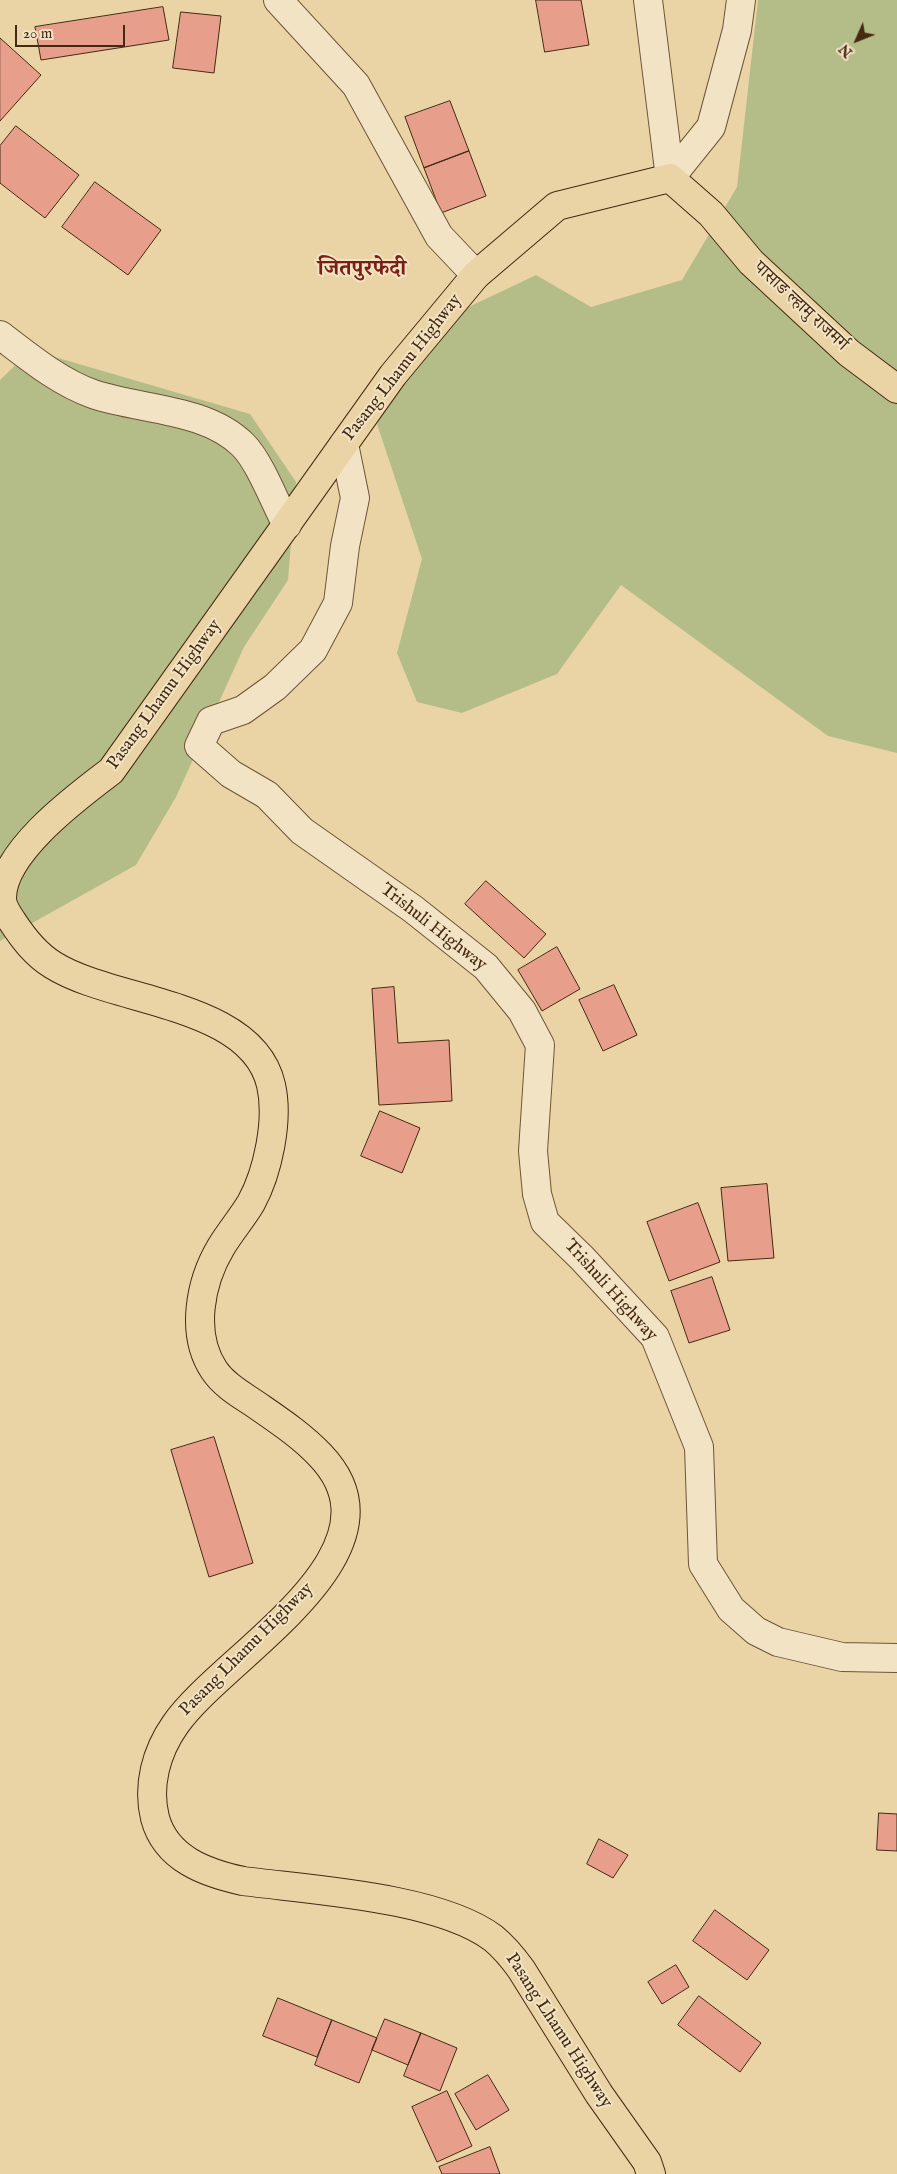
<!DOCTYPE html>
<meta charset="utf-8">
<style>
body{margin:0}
#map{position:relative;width:897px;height:2174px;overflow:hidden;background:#ead4a5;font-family:"IM FELL English",serif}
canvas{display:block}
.north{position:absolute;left:832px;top:15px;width:50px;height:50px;-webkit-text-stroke:4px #f1e3c4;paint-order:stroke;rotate:226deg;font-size:14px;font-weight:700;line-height:20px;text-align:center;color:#452912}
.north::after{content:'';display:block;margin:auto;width:18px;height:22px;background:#452912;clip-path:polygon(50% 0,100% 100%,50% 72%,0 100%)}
.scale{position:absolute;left:15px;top:25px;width:110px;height:22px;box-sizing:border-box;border:2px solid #452912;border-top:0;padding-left:6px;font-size:15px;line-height:18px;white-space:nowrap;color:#452912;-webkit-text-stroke:4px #f1e3c4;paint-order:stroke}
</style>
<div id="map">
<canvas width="897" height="2174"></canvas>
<div class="north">N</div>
<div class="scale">20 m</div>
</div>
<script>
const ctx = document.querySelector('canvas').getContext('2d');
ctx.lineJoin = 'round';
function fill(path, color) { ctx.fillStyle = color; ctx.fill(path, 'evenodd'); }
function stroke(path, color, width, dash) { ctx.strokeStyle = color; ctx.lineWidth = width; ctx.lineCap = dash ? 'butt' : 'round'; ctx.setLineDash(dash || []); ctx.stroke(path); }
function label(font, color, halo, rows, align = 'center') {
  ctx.font = font + ' "IM FELL English","Noto Serif Devanagari",serif'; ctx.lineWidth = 4; ctx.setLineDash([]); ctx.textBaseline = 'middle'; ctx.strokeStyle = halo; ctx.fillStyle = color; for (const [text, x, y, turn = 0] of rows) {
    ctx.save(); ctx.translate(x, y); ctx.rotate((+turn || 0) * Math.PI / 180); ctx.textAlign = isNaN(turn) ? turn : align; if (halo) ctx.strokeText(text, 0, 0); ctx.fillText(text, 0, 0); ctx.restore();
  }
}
fill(new Path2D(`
 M758 0H897V753L828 736 621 585 557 674 462 713 417 702 397 653 422 559 377 424 414 333 536 275 591 307 682 280 737 187Z
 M31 350 250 414 296 482 288 580 244 647 176 797 136 865 0 941V380Z`), '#b4bd88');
const building = new Path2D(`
 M536 0H581L589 45 545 52Z
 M163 7 169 40 41 60 35 27Z
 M181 12 221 16 214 73 173 68Z
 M0 38 41 75 0 121Z
 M450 101 469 151 424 168 405 117Z
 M16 126 79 175 45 218 0 183V146Z
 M469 151 486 196 441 213 424 168Z
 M95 182 161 230 128 275 62 227Z
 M486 881 546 934 524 958 465 904Z
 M557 947 580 989 542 1011 518 970Z
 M614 985 637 1035 603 1051 579 1000Z
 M394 987 398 1043 449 1040 452 1101 379 1105 372 989Z
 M380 1111 420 1128 402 1173 361 1156Z
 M767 1184 774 1258 728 1261 721 1188Z
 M698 1203 720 1262 669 1281 647 1222Z
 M712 1277 730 1330 689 1343 671 1291Z
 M214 1437 253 1563 209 1577 171 1450Z
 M879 1813 897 1814V1851L877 1850Z
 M599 1839 628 1855 613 1878 587 1864Z
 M715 1910 769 1950 747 1980 693 1941Z
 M676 1965 689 1987 662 2004 648 1982Z
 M699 1996 761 2043 740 2072 678 2025Z
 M278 1998 332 2020 317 2057 263 2036Z
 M385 2019 421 2033 408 2065 372 2050Z
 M332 2020 377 2038 359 2083 315 2065Z
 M421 2033 457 2048 440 2091 404 2076Z
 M488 2075 509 2110 476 2130 455 2094Z
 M447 2091 472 2146 437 2162 412 2107Z
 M490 2147 500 2174H442L439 2167Z`);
fill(building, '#e79f8b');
stroke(building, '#452912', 1);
const minor = new Path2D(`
 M278 0 356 85 439 236 476 275
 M648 0 670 178
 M670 178 711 127 737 30 741 0
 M0 335C29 357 59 382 93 394 140 410 206 408 243 445 260 462 275 503 287 525
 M344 444 355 498 345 546 338 603 313 650 275 687 243 710 211 721 199 746 231 774 267 795 302 831 413 909 486 967 522 1011 540 1045 533 1151 537 1194 545 1222 582 1258 655 1337 699 1447 703 1564 731 1609 756 1631 778 1642 842 1657 897 1658`);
const major = new Path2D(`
 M651 2174 647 2162 599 2094 521 1969C513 1958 504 1947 493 1938 438 1897 312 1890 243 1881 206 1873 166 1859 155 1818 147 1786 156 1752 175 1725 222 1656 414 1553 320 1455 301 1435 278 1420 255 1404 240 1394 224 1385 214 1370 190 1334 200 1282 221 1247 230 1232 242 1218 251 1203 268 1172 279 1120 271 1085 252 1002 113 1003 53 965 35 954 23 938 12 921 8 915 3 908 2 900 0 853 78 796 111 771L393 375 476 275 557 206 670 178 711 214 751 262 849 353 897 389`);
stroke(minor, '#6e5437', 30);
stroke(major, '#452912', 30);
stroke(minor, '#f1e3c4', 28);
stroke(major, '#ead4a5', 28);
label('18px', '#452912', '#f1e3c4', [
 ["पासाङ ल्हामु राजमर्ग",800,307,43],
 ["Pasang Lhamu Highway",403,368,-52],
 ["Pasang Lhamu Highway",165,695,-54],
 ["Trishuli Highway",433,928,38],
 ["Trishuli Highway",610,1291,48],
 ["Pasang Lhamu Highway",247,1650,-45],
 ["Pasang Lhamu Highway",558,2031,57]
]);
label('bold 22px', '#7a1f14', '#f1e3c4', [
 ["जितपुरफेदी",362,270]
]);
</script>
